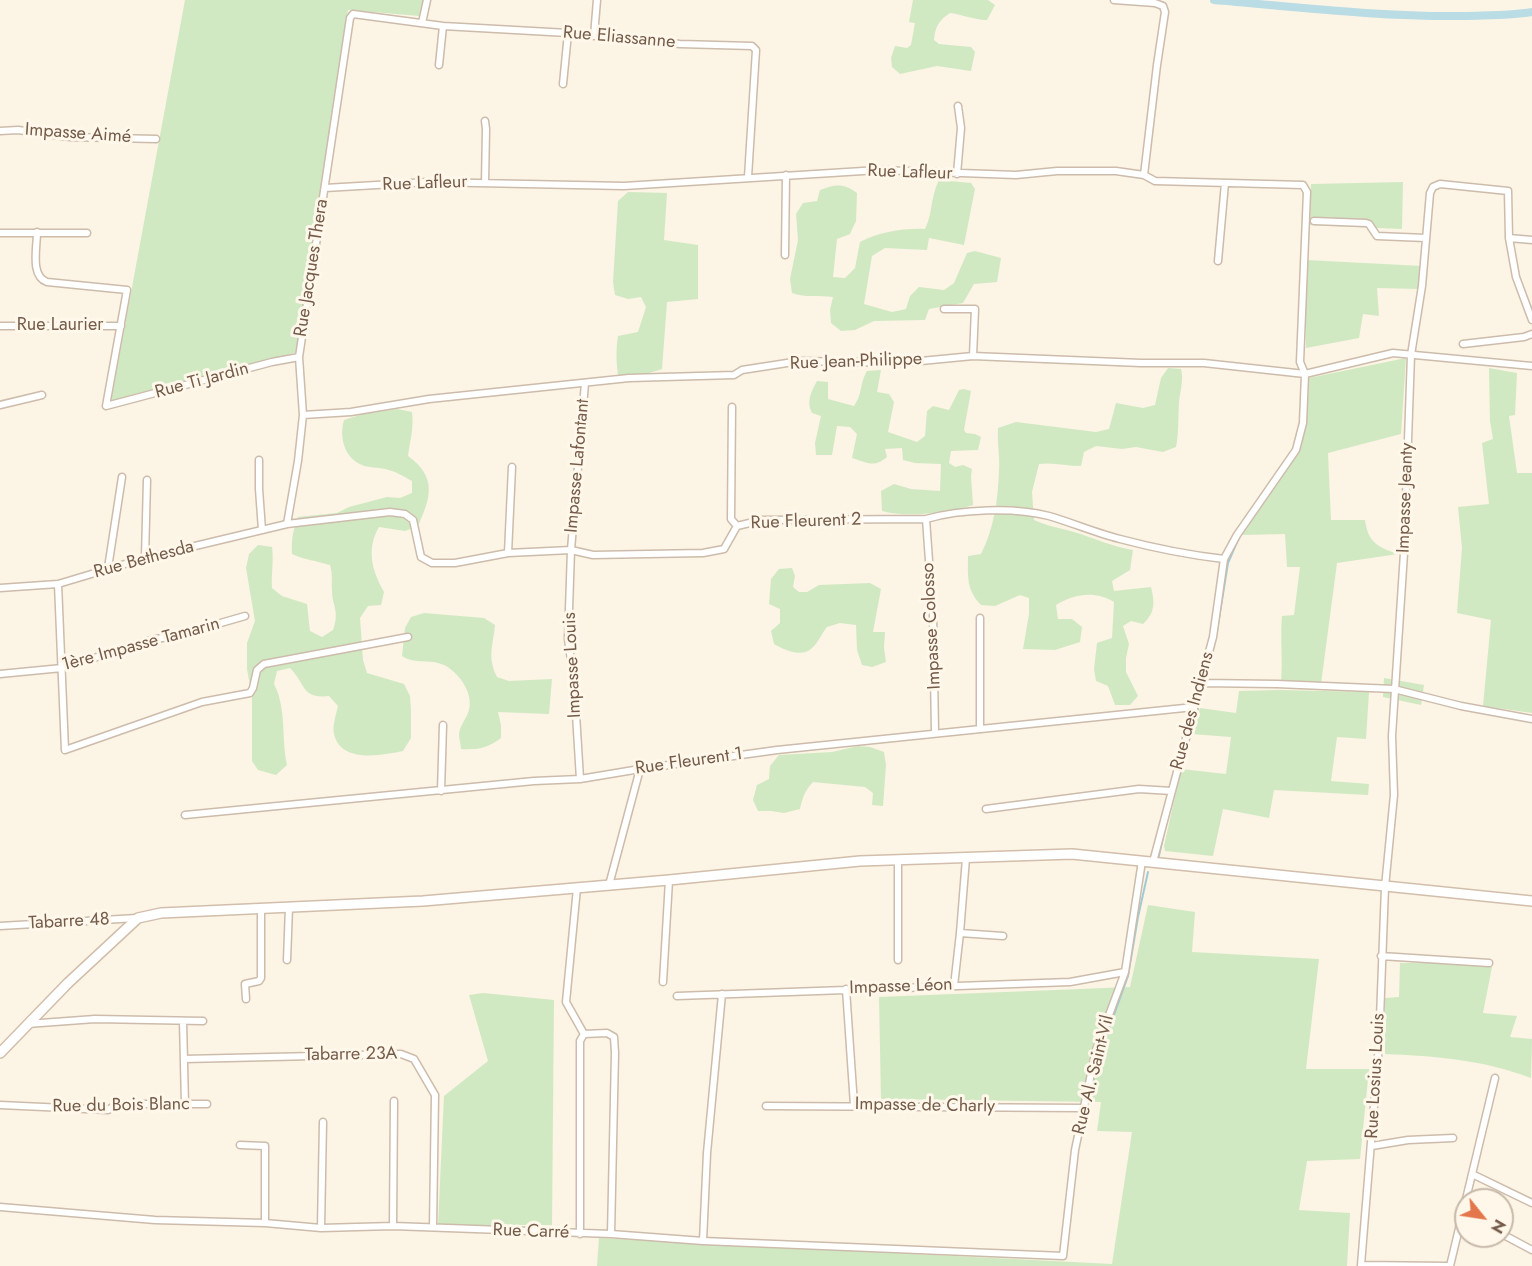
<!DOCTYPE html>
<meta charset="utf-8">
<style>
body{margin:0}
#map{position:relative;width:1532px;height:1266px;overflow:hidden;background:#fcf4e4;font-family:Jost,sans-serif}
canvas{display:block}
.north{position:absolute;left:1454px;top:1188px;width:60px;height:60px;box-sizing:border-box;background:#fff8ea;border:2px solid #c7b9aa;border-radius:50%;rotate:120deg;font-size:16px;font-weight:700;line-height:24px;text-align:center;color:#745b4a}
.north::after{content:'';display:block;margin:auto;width:21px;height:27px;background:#e4764b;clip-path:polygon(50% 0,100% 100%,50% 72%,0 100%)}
</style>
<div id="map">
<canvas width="1532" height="1266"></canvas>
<div class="north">N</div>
</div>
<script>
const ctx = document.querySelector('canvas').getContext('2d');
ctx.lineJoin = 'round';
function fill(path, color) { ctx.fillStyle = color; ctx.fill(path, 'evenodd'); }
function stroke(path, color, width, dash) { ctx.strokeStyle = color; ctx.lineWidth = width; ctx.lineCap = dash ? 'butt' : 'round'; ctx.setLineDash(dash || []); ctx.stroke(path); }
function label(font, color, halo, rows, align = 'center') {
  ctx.font = font + ' Jost,sans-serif'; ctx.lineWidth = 6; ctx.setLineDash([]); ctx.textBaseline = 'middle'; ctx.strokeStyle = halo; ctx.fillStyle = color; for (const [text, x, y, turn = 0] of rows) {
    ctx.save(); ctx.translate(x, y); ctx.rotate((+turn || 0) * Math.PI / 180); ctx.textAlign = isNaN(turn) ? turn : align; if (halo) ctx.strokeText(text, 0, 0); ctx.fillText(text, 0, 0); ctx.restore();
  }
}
fill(new Path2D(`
 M185 0H423L419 16 348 10 298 352 111 401Z
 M913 0H988L995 5 987 20C979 21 960 14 950 13 939 20 935 27 934 40L939 44 971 47 975 52 971 71 937 66 900 74 892 67 891 58 895 46 907 48 911 45 915 23 909 22Z
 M939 180 971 183 975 189 964 245 929 238 927 250 885 248 872 256 864 304 892 312 906 309 910 296 919 287 944 290 954 283 967 253 975 251 1001 258 997 282 974 284 963 303 929 309 925 320 874 321 855 330 841 331 831 323 830 310 833 297C819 295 806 298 792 293L790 279 798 240 796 214 803 203 817 201 820 190C835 184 844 183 857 193L856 221 850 234 837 239 833 277 845 278 855 268 860 242C879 232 904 228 925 229 933 213 930 198 939 180Z
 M1403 182 1402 229 1310 225 1311 184Z
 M628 192 667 193 664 240 698 245V299L667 302 662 369 643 375H618C616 361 616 349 618 336L638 332 646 307 641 297 628 299 615 295 613 282 618 201Z
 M1306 260 1422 266 1418 289 1377 288 1379 316 1363 314 1359 338 1306 348Z
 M1406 358 1401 434 1328 453 1331 520H1365C1368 543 1378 547 1398 554L1337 563 1321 684 1281 681C1283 659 1280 638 1282 616L1294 615 1300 567H1287L1285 534 1242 535 1301 449 1307 415 1309 378Z
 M1168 368 1181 369C1184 381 1180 390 1179 403 1178 418 1179 432 1176 447L1163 452 1136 447 1122 449 1096 446 1084 452 1081 466C1066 466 1053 462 1039 464L1032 492 1034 520C1047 526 1060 528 1074 532 1094 538 1113 547 1133 550L1130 570 1112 581 1114 591 1151 587C1155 603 1155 613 1143 624L1131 621 1123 626 1129 644 1126 658V672L1138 696 1130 705H1115L1108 686 1096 681 1094 669 1097 643 1112 638 1114 602C1095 590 1074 594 1056 605L1058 619H1072L1082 627 1080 642 1055 650 1023 649 1029 614V598L1020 595 995 606 981 605C966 589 968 577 968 556L981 554C994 528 998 500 999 471 1000 457 997 443 998 428L1016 422 1096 432 1109 429 1116 403 1143 408 1155 405 1161 378Z
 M1489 368 1517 373 1515 415 1509 416 1517 473H1532V713L1483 706 1491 620 1457 613 1462 548 1458 507 1489 504 1482 443 1493 439 1490 421Z
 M881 370 877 392 889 394 894 402 888 432 917 442 925 436 927 411 933 406 949 410 959 390 964 389 971 391 964 430 966 433 975 434 981 437 978 450 951 451 949 463 955 467 963 465 972 469 971 476 973 505C949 513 906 518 882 511L881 491 894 484 911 489 940 491 941 464 915 463 903 460 902 448 885 449 887 457C874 468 868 463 852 458L857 434 850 427 837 426 832 455H816L815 443 821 416 812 413C806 402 811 392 817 381L828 382V399L854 406C863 393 859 385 867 371Z
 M397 409 412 412C414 430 410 439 408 456 437 477 431 497 418 526L405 531 379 527C366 549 372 571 384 592L381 605 368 606 360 618 363 660 367 673 404 684 410 696 411 710V738L403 751C382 755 341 764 334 734 332 726 336 715 338 706L329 696C301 699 306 684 290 668L277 671 274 684C287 709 281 738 287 765L276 775 258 770 252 761V697L247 669V643L255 621 246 568 249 554 258 545 272 547C274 561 271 574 272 588L282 596 307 604 310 631 322 637 333 630C340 610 332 607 332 590 331 580 333 575 330 565 317 561 305 560 292 554 291 540 293 530 298 517L337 513 349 507 387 497 400 498 412 493V481C403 476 395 471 385 469 378 467 368 468 362 465 344 458 339 436 344 420L363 414Z
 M792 568 795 576 793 587 799 592H807L819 585 870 583 881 589 873 632H885L884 648 886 662 872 667 862 665 857 650 856 625 840 623 827 627C822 633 818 643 812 648 802 658 784 650 774 644L771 631 780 623V609L769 604 771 579 779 569Z
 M424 613 484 618 495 625C493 646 487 657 497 677L509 681 552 679 549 714 498 712 501 725V738C488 748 478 750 461 749 461 745 459 739 459 735 459 728 465 720 468 713 475 696 461 675 446 666 432 658 415 665 402 656L405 628 411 617Z
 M1384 678 1424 685 1421 705 1383 697Z
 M1279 690 1369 692 1366 739 1337 737 1331 781 1369 784 1368 795 1274 790 1269 818 1223 809 1213 856 1165 851 1164 846 1181 769 1226 774 1231 737 1191 734 1200 708 1236 713 1239 691Z
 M858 746 870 747 884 752 886 765 883 806 872 805 873 793 865 787 813 782C805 790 802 799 800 809L784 813 771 811H758L753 800 757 785 769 779 770 766 779 755 832 752Z
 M1148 905 1195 912 1192 952 1319 959 1306 1069H1369L1360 1159 1307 1161 1299 1210 1350 1213 1347 1266H597L599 1238 1112 1264 1132 1132 1097 1131 1101 1102 881 1099 879 997 1130 987Z
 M1400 963H1443L1492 967 1483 1013 1517 1016 1510 1037 1532 1039 1531 1078C1484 1060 1435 1056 1385 1054V998L1399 997Z
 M483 993 554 1000 552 1225H438L444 1096 488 1061 469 995Z`), '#d0e9c3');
stroke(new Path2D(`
 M1217 631 1228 563 1240 535
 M1207 677 1214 645
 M1191 730 1205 687
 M1158 860 1167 820
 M1106 1037 1128 976 1138 917 1148 872`), '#9fcbd7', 2);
stroke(new Path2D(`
 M1214 0C1297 7 1380 17 1463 16 1486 15 1509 16 1532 12`), '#b9dce5', 8);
const minor = new Path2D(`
 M1114 0 1155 3 1163 6 1165 12 1157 65 1144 175
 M422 23 427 0
 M594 36 597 0
 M439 65 443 26
 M563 84 568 33
 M485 121 486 129 485 183
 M0 131 18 130 70 137 156 139
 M957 174 961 128 958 106
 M325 188 428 182 624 186 879 170 1016 175 1057 171H1116L1144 175 1155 181 1303 185 1307 192 1300 362 1305 374 1303 423 1296 450 1237 535 1224 559 1213 637 1153 862
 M1314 221 1366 223 1369 224 1377 236 1426 238
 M37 232C37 248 30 276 47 282L127 290 106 406 272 362 299 357
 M0 233H87
 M1509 238 1532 240
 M785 255 786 175
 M1218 261 1225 183
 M944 309H975L973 356
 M0 326H121
 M1463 344 1524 337 1532 334
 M0 405 42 395
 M732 407 731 519 737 526
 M303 415 351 412 429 399 629 378 734 375 742 370 800 361 900 363 973 356 1141 363H1204L1305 374 1393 353 1532 366
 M259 460V489L262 530
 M926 519 933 616 935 732
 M287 524 298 461 303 415 299 357 350 18 353 14 443 26 568 33 680 44 752 46 756 50 748 177
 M508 553 512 467
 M145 558 147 480
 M108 568 122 477
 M58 584 65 750 202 702 250 693 253 688 257 670 264 664 408 637
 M0 588 58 584 145 558 287 524 390 512 405 514 413 520 421 557 432 563H455L508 553 571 550 593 555 703 553 724 549 737 526 762 520 926 519C961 509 1014 507 1049 516 1073 523 1096 533 1120 539 1154 548 1189 555 1224 559
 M980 618V728
 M0 674 62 668 151 640 179 635 245 616
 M1202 683 1277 684 1394 689 1461 706 1532 719
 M580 779 574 682 568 639 571 550 585 383
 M441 791 443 725
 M986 809 1139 789 1172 791
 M185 815 534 781 580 779 640 769 777 750 1194 707
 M898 859V960
 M609 885 640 769
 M577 888 566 1002 584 1034
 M0 926 137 918
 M960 933 1003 936
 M1381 956 1489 963
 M287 960 289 907
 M663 982 669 880
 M954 986 960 933 966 858
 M846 989 854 1105
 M677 996 1070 982 1125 972
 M246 999 245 984 259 981 261 978V909
 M183 1021 185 1105
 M27 1024 95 1019 203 1021
 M184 1059 401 1054 414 1059 435 1095 433 1227
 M0 1105 108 1110 117 1104H207
 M766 1106 1084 1108
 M240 1145 265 1146V1223
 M1372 1146 1408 1140 1453 1138
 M1472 1174 1532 1203
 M0 1207 155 1220 265 1223 321 1228 393 1226 611 1234 703 1241 1063 1256 1075 1150 1096 1050 1125 972 1142 861
 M393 1226 394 1101
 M321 1228 323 1122
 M580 1234V1041L584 1034 607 1033 614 1037 615 1053 611 1234
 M1502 1234 1532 1250
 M703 1241 707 1153 722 994
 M1447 1266 1361 1265 1379 1044 1385 887 1394 795 1392 736 1404 553 1411 355 1422 286 1430 193 1433 187 1440 184 1508 191 1509 238 1516 277 1532 320
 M1450 1266 1495 1078`);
const secondary = new Path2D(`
 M0 1053 68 983 138 918 161 913 423 901 669 880 860 861 1072 854 1532 901`);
stroke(minor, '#cdbcab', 9);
stroke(secondary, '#d2beab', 12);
stroke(minor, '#fff', 6);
stroke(secondary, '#fff', 9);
label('18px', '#745b4a', '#fff8ea', [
 ["Rue Eliassanne",619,38,5],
 ["Impasse Aimé",78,134,4],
 ["Rue Lafleur",910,173,2],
 ["Rue Lafleur",425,184,-2],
 ["Rue Jacques Thera",312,268,-81],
 ["Rue Laurier",60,326],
 ["Rue Jean-Philippe",856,362,-2],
 ["Rue Ti Jardin",202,381,-15],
 ["Impasse Lafontant",578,466,-85],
 ["Impasse Jeanty",1406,498,-88],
 ["Rue Fleurent 2",806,522,-2],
 ["Rue Bethesda",144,560,-15],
 ["Impasse Colosso",932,626,-93],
 ["1ère Impasse Tamarin",141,645,-15],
 ["Impasse Louis",573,665,-93],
 ["Rue des Indiens",1193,711,-75],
 ["Rue Fleurent 1",689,762,-8],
 ["Tabarre 48",69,922,-3],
 ["Impasse Léon",901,987,-2],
 ["Tabarre 23A",351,1055,-1],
 ["Rue Al. Saint-Vil",1094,1075,-76],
 ["Rue Losius Louis",1376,1076,-87],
 ["Rue du Bois Blanc",121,1106,-1],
 ["Impasse de Charly",925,1106,1],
 ["Rue Carré",531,1232,2]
]);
</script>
